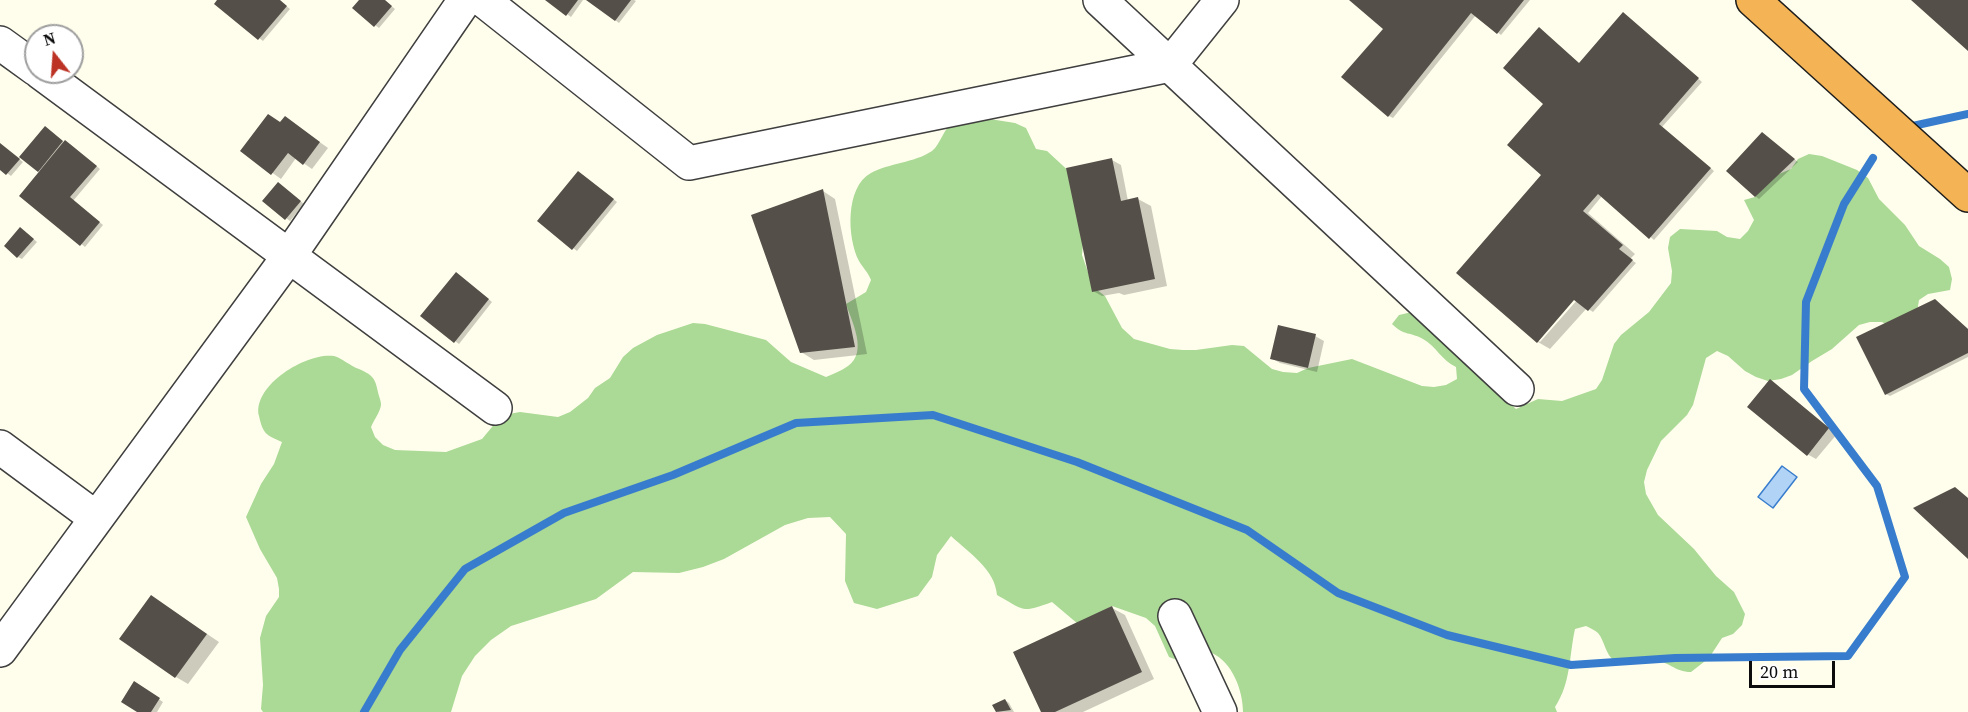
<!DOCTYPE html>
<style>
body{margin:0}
#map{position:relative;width:1968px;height:712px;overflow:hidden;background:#fffeec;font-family:"Source Serif 4",serif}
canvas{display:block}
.north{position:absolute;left:24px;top:24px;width:60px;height:60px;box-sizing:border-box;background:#fff;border:2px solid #9e9e9e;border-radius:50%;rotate:343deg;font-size:16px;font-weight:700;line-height:24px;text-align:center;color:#0c0c0c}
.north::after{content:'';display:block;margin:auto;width:21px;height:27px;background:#bc3325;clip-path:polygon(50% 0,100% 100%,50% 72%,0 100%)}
.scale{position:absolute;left:1749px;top:661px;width:86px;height:27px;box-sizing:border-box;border:3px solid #0c0c0c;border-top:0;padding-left:8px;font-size:18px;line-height:21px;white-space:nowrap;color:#0c0c0c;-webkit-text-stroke:4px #fff;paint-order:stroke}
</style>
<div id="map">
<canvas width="1968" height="712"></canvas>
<div class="north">N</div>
<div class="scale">20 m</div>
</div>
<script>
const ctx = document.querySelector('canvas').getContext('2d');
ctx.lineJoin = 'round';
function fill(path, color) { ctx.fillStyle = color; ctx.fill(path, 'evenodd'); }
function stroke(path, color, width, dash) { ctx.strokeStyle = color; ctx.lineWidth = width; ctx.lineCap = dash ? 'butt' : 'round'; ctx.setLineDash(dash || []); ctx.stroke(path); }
fill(new Path2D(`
 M977 117 1015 123 1026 128 1036 149 1047 151 1073 175 1084 231 1082 255 1090 278 1096 289 1105 296 1122 328 1134 339 1170 349 1183 350H1196L1232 345 1244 346 1272 369 1283 372 1297 373 1308 368 1352 359 1422 386 1434 387 1446 385 1457 379 1456 367C1442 361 1436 346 1423 339 1411 332 1404 336 1392 324L1399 315 1412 312 1516 409 1538 399 1562 401 1596 389 1602 380 1614 344 1621 335 1649 312 1671 283 1672 271 1668 248 1670 237 1680 229 1717 231 1727 237 1740 239 1748 231 1754 220 1744 200 1755 197 1768 176 1779 174 1791 169 1798 159 1809 154 1822 156 1857 170 1868 178 1879 199 1905 225 1919 246 1940 259 1949 267 1952 279 1950 290 1928 294 1919 300 1915 324 1892 328 1882 322H1870L1859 325 1832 349 1812 361 1792 375 1781 379 1768 381 1756 377 1745 371 1728 356 1717 351 1706 358 1693 405 1687 415 1661 441 1647 470 1644 482 1646 494 1658 515 1694 549 1716 576 1734 592 1745 614 1742 625 1733 634 1722 638 1709 658 1691 672C1675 672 1668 661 1652 659 1640 657 1627 666 1615 661 1605 655 1605 641 1598 633 1595 630 1590 628 1586 626L1575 629C1569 656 1571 683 1555 707L1557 712H1243C1243 690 1232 662 1212 653 1198 662 1184 663 1169 657L1155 626 1146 618 1112 606 1078 624 1052 602C1020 614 1025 610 997 595 995 569 969 553 951 536L937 555 932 577 918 596 877 609 854 603 845 581 846 534 830 517 808 518 785 525 724 559 703 567 679 573 633 572 596 599 511 626 491 640 475 656 462 676 451 712H263L261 709 263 685 260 638 266 616 279 597V589L277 578 260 549 246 517 261 484 274 464 282 442C266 435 263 434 259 416 252 386 306 352 334 356 342 358 350 366 359 369 375 376 375 379 379 396 380 399 381 402 381 405 380 412 374 420 371 427L375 437 383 445 395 450 446 452 482 439 497 421 509 414 520 412 558 417 570 412 588 398 595 388 610 378 623 357 633 348 657 335 693 323 705 324 766 340 791 362 826 377C833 374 841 371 848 366 868 352 852 322 846 304L866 292 871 280C868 272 863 268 859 261 847 238 845 187 871 173 889 163 914 163 932 151 941 144 943 128 954 122 960 119 970 118 977 117Z`), '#abd996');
const water = new Path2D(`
 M1782 466 1797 477 1773 508 1758 497Z`);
fill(water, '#b1d3f6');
stroke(water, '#387dcd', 1.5);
fill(new Path2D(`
 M219 0H279L290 9 263 41 216 4Z
 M361 0H384L395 9 379 28 375 25Z
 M548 0H583L571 17Z
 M588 0H634L636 1 619 23Z
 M1352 0H1530L1501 35 1476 15 1393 118 1389 116 1385 29Z
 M1624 14 1702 82 1662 127 1714 171 1654 240 1602 196 1588 213 1635 254 1630 259 1636 263 1593 312 1587 308 1550 349 1538 342 1458 273 1543 175 1509 145 1545 104 1505 68 1540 29 1580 64ZM1574 299H1578L1540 342 1537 340Z
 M286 118 328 148 312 169 296 158 281 179 242 151 281 123Z
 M49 130 65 143 70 144 100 169 73 201 103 225 85 247 21 195 41 172 21 156Z
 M1766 137 1798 162 1759 199 1755 196Z
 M0 144 23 162 11 176 0 168Z
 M1112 160 1121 165 1128 201 1138 199 1151 206 1167 286 1124 295 1119 293 1102 296 1093 291Z
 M583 175 617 202 577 251 573 248Z
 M282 186 304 204 290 221 286 218Z
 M823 191 835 199 867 354 814 360 801 352Z
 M24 231 37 242 22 259 18 257Z
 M460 276 492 302 459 344 422 316Z
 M1935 300 1968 329V357L1890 396 1886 394Z
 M1315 336 1324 341 1317 372 1280 363 1271 358Z
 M1771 381 1837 434 1816 459 1807 454Z
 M152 597 219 642 188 684 176 677Z
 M1112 608 1125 615 1154 679 1083 712H1042Z
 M135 683 163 702 157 712H139Z
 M1005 700 1009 703 1014 712H998L995 706Z`), '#0003');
stroke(new Path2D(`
 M1908 127 1968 114
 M364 712 400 650 465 569 564 513 673 475 796 423 933 415 1077 462 1247 530 1338 593 1447 635 1571 665 1675 658 1848 656 1905 577 1877 486 1804 389 1806 302 1844 204 1873 158`), '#387dcd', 8);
fill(new Path2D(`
 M217 0H280L287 6 258 40 214 4Z
 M359 0H385L392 6 374 27 352 8Z
 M545 0H578L566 16Z
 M586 0H631L615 21Z
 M1349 0H1524L1497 34 1471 13 1388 117 1341 77 1383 29Z
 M1911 0H1968V51Z
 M1623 12 1699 78 1659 124 1711 168 1649 239 1598 194 1583 211 1623 245 1619 249 1633 260 1588 311 1574 300 1537 343 1456 273 1541 175 1507 145 1543 104 1503 68 1539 27 1579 63Z
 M268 114 280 122 285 116 320 142 303 165 288 153 271 175 240 151Z
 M45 126 63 141 38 172 19 157Z
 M1762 132 1795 159 1755 197 1726 171Z
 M65 140 97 166 70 197 100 222 80 246 19 196Z
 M0 143 20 159 6 175 0 170Z
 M1112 158 1121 201 1138 197 1155 279 1092 292 1066 168Z
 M578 171 614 199 572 250 537 221Z
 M278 182 301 201 285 220 262 201Z
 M823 189 855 347 800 353 751 215Z
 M20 227 34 239 17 258 4 246Z
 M456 272 489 299 454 343 420 316Z
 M1935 299 1968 329V353L1885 395 1856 337Z
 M1278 325 1316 334 1308 368 1270 359Z
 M1770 379 1829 428 1807 456 1747 407Z
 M1955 487 1968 498V559L1913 508Z
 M151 595 207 634 175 678 119 639Z
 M1112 606 1142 672 1055 712H1041L1013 652Z
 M134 681 160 698 151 712H137L121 702Z
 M1005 699 1011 710 996 712 992 705Z`), '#554f49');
const minor = new Path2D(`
 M483 0 689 163 1170 65 1222 0
 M1100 0 1517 389
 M0 43 36 69
 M40 72 495 408
 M0 447 96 518
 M1175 616 1220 712
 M0 650 289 256 465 0`);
const highway = new Path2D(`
 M1753 0 1968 195`);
stroke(minor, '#3f3f3f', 36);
stroke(highway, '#1d1d1d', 36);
stroke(minor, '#fff', 33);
stroke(highway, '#f4b455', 33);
</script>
